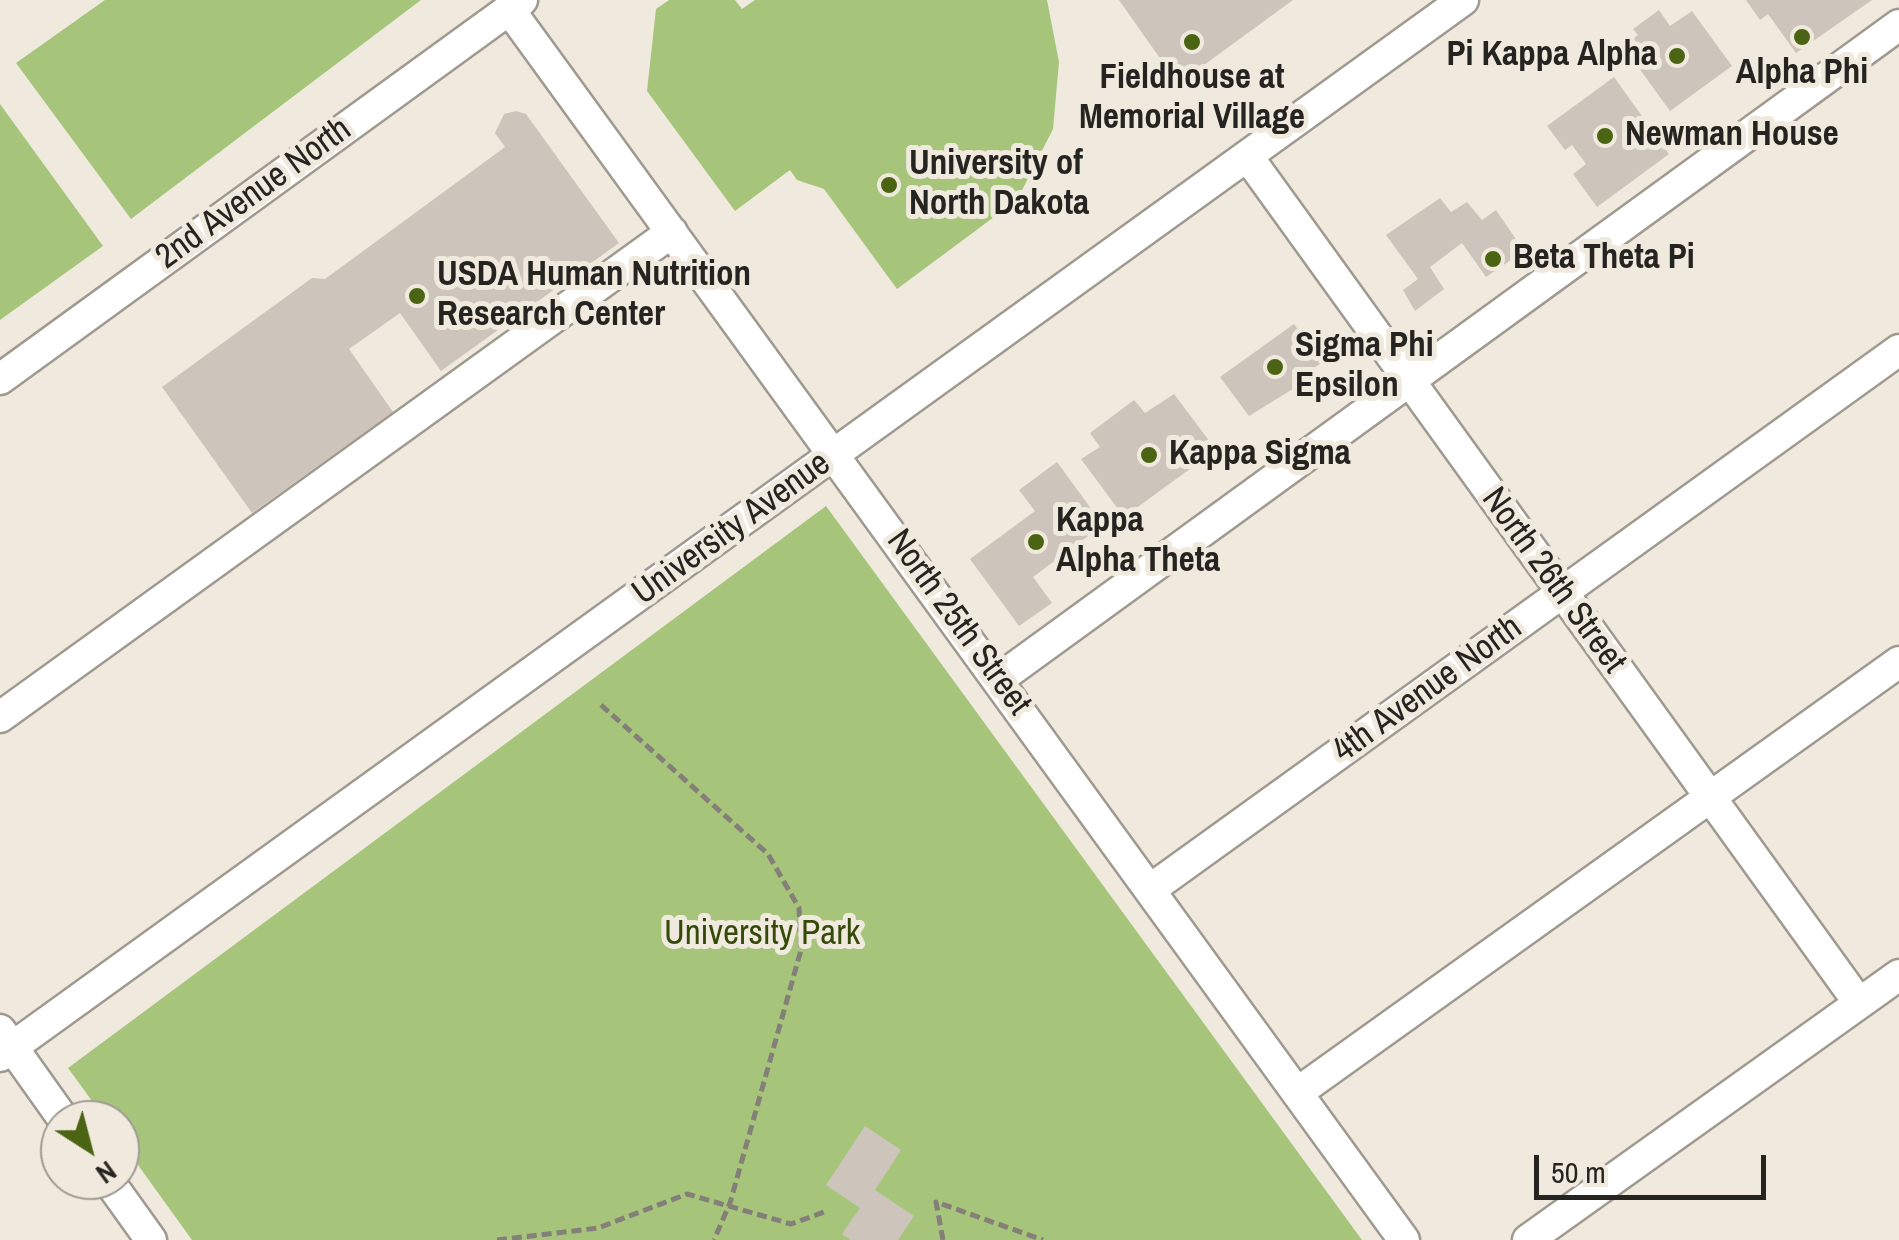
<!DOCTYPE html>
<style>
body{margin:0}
#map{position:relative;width:1899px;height:1240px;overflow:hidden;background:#f0e9de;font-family:"Archivo Narrow",sans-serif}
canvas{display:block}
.north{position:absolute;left:40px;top:1100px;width:100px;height:100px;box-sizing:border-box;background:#f0e9de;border:2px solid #9f9a92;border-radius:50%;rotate:144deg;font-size:28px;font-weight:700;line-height:40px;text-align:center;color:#262420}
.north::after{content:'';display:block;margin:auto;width:35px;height:45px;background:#4b6414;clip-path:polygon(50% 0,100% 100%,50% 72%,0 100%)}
.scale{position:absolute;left:1534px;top:1155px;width:232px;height:45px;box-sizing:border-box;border:5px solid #262420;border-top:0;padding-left:12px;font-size:30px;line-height:35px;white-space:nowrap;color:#262420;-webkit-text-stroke:8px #f0e9de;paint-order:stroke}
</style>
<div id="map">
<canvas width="1899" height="1240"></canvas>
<div class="north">N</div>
<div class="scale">50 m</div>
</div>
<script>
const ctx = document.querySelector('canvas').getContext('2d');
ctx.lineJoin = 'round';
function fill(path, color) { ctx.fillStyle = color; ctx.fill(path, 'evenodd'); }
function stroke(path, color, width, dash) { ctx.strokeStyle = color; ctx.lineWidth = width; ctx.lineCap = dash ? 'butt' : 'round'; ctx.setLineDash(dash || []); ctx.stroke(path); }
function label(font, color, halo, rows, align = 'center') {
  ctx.font = font + ' "Archivo Narrow",sans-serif'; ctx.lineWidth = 10; ctx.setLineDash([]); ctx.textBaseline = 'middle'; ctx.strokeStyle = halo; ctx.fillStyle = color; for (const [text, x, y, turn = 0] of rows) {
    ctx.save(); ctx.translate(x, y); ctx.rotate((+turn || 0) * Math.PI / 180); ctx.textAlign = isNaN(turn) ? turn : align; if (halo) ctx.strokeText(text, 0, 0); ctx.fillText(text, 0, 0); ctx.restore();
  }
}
fill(new Path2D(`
 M105 0H421L131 219 16 63Z
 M669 0H735L742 9 755 0H1047L1059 62 1053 129 1017 200 897 289 824 189 797 180 790 170 735 211 647 91 656 9Z
 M0 104 103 246 0 320Z
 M826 506 1362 1240H192L120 1140V1120H106L68 1068Z`), '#a6c57b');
fill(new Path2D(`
 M1119 0H1293L1178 84Z
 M1746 0H1872L1796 53 1768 14 1760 20Z
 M1659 10 1670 26 1692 11 1732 66 1670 111 1623 46 1638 35 1633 29Z
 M1614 77 1669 154 1597 207 1573 174 1586 164 1572 145 1565 150 1547 126Z
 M516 111 526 114 619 243 441 371 400 313 349 349 393 412 252 513 162 387 312 278 325 279 505 147 495 133 504 114Z
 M1440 198 1451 212 1467 202 1482 220 1496 210 1524 251 1486 277 1462 243 1430 267 1444 289 1415 311 1403 290 1418 279 1386 235Z
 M1294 324 1321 363 1310 371 1314 376 1249 416 1220 377Z
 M1174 394 1216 450 1124 517 1081 459 1100 447 1090 433 1134 400 1145 413Z
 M1057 462 1103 525 1033 577 1052 603 1019 626 970 559 1035 511 1019 490Z
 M865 1126 901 1150 875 1190 914 1216 898 1240H851L842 1234 860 1208 826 1185Z`), '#cdc5bb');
const minor = new Path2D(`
 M509 9 1404 1240
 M1248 157 1859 1003
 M0 379 522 0
 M999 679 1899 25
 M0 717 672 232
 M1151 889 1899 350
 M0 1030 64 1120
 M0 1056 1463 0
 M1297 1093 1899 662
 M108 1180 151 1240
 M1528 1240 1899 975`);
stroke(minor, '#a0998f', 35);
stroke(new Path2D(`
 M601 705 768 854 799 908 801 950 730 1203 714 1240
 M497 1240 598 1228 687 1194 791 1224 827 1211
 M943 1240 936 1202 1043 1240`), '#847f78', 5, [10, 5]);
stroke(minor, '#fff', 30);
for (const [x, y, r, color] of [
 [1802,37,10,"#4b6414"],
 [1192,42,10,"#4b6414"],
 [1677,56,10,"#4b6414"],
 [1605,136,10,"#4b6414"],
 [889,185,10,"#4b6414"],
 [1493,259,10,"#4b6414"],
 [417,296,10,"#4b6414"],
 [1275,367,10,"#4b6414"],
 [1149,455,10,"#4b6414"],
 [1036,542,10,"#4b6414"]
]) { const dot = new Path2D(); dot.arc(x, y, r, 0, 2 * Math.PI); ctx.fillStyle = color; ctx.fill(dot); stroke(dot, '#f0e9de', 4); }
label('bold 35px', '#262420', '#f0e9de', [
 ["Pi Kappa Alpha",1657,56,"right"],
 ["Alpha Phi",1802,74,"center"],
 ["Fieldhouse at",1192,79,"center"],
 ["Memorial Village",1192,119,"center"],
 ["Newman House",1625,136],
 ["University of",909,165],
 ["North Dakota",909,205],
 ["Beta Theta Pi",1513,259],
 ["USDA Human Nutrition",437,276],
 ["Research Center",437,316],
 ["Sigma Phi",1295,347],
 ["Epsilon",1295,387],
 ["Kappa Sigma",1169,455],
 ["Kappa",1056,522],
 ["Alpha Theta",1056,562]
], 'left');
label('35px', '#262420', '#f0e9de', [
 ["2nd Avenue North",254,194,-36],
 ["University Avenue",732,529,-36],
 ["North 26th Street",1553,581,54],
 ["North 25th Street",958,623,54],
 ["4th Avenue North",1428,690,-36]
]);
label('35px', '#354a09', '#f0e9de', [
 ["University Park",762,935]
]);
</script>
